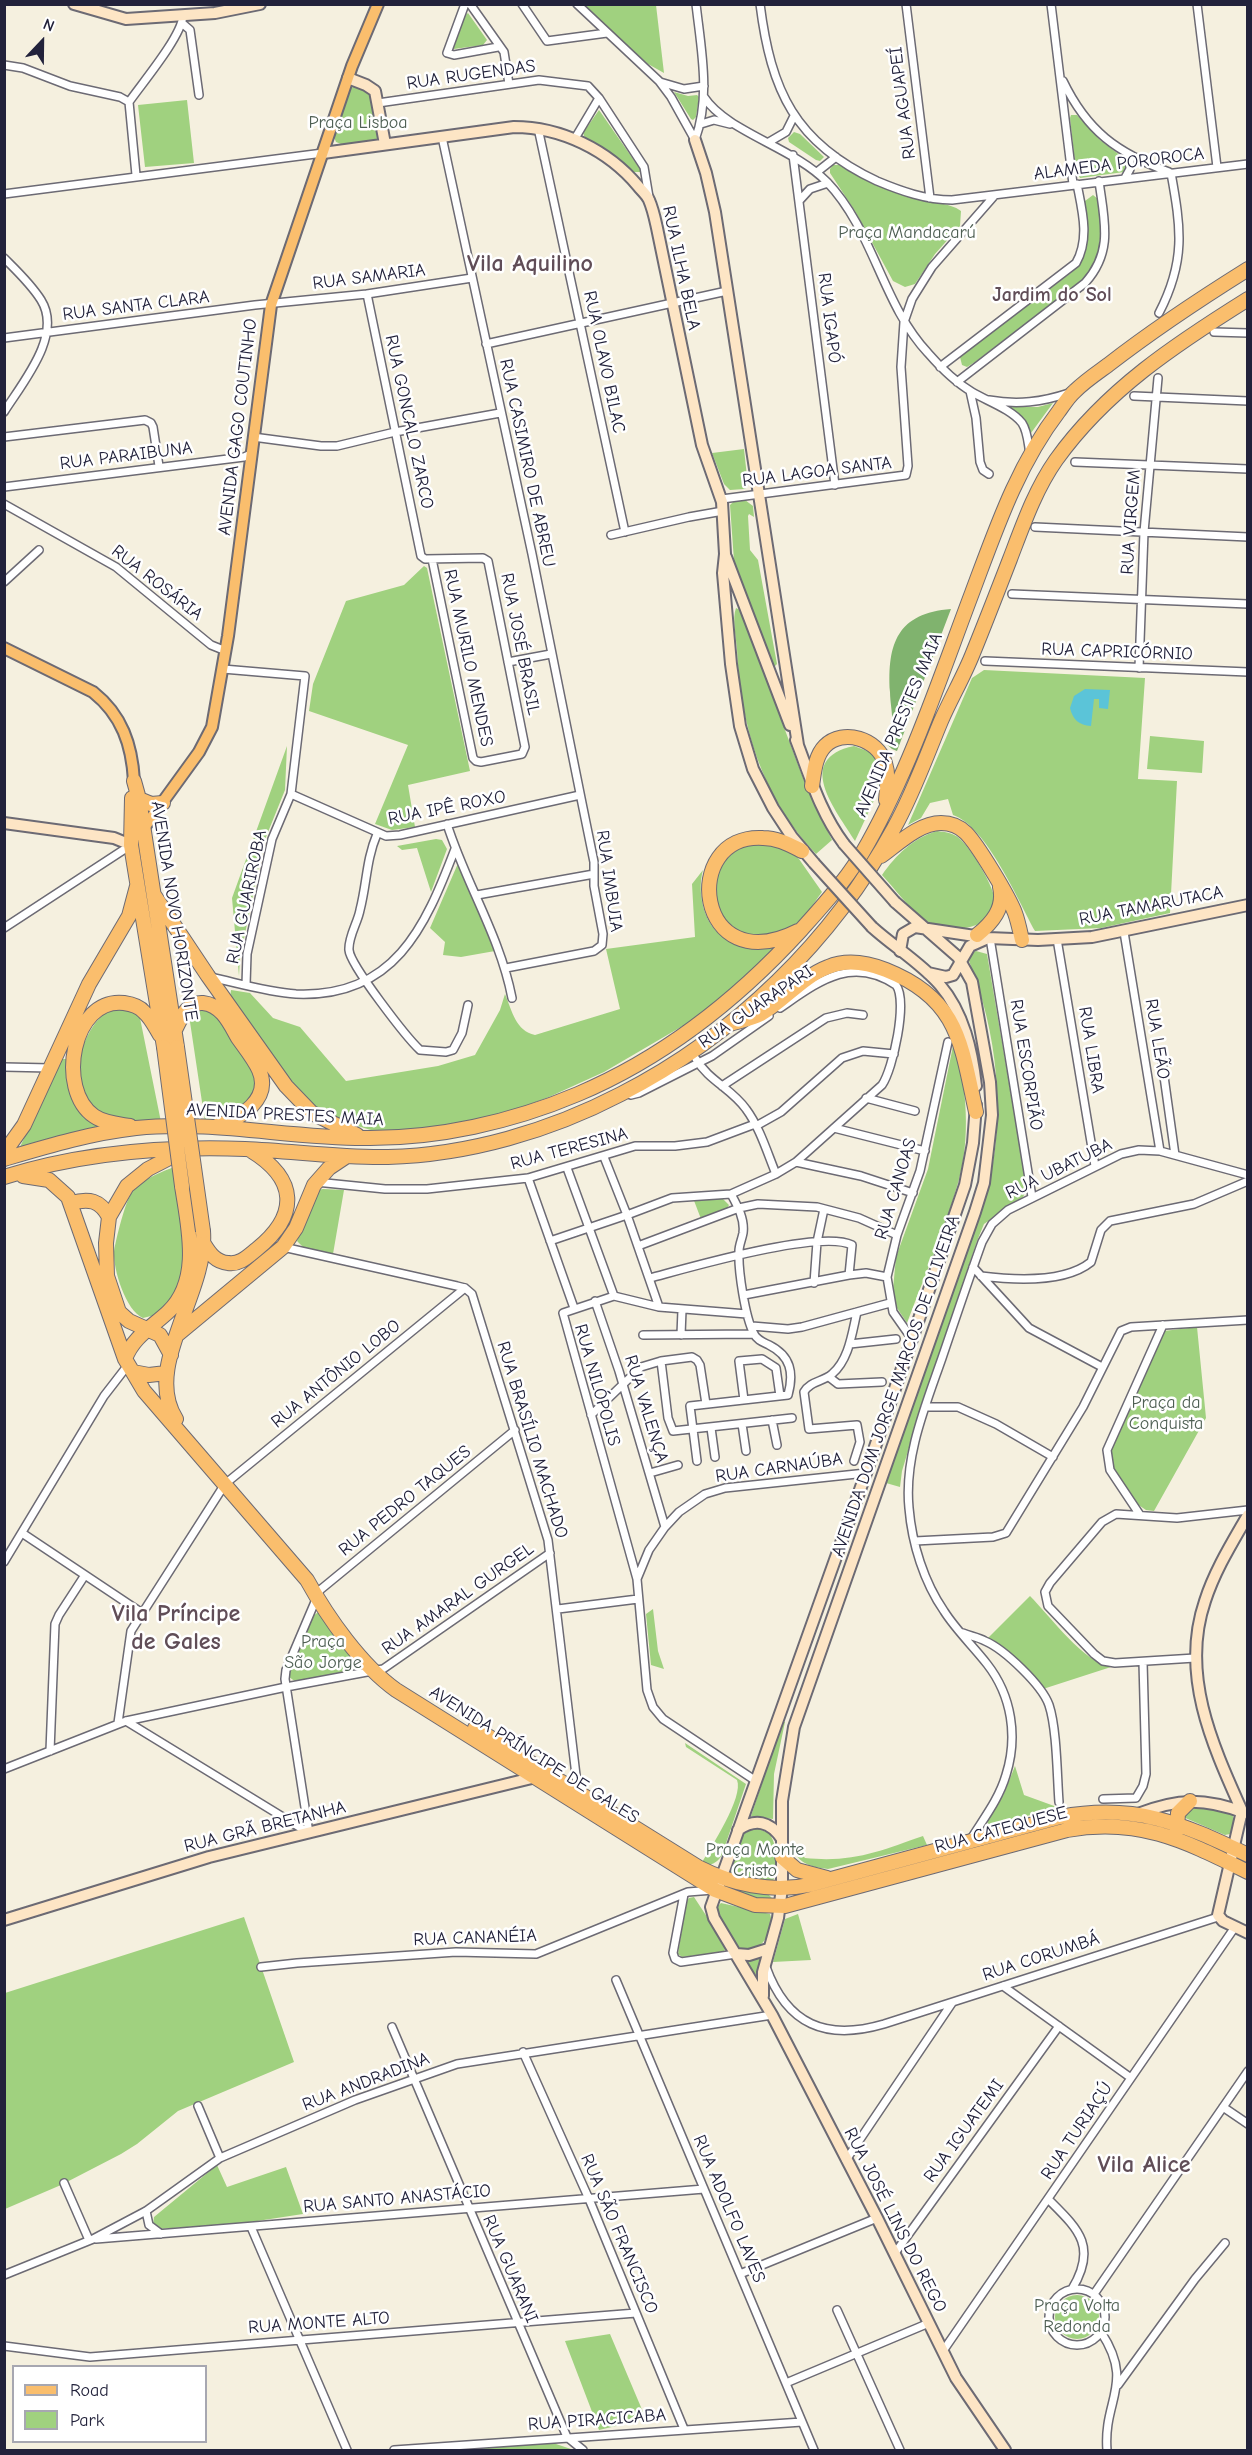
<!DOCTYPE html>
<meta charset="utf-8">
<style>
body{margin:0}
#map{position:relative;width:1252px;height:2455px;overflow:hidden;background:#f5f0df;font-family:"Comic Neue",sans-serif}
canvas{display:block}
.frame{position:absolute;inset:0;border:6px solid #22223b;pointer-events:none}
.legend{position:absolute;left:12px;top:2365px;width:195px;height:78px;box-sizing:border-box;background:#fff;border:2px solid #a7a7b1;margin:0;padding:8px 10px;list-style:none;font-size:18px;color:#22223b}
.legend li{display:flex;align-items:center;gap:12px;height:30px}
.legend b{width:30px;border:2px solid #a7a7b1}
.north{position:absolute;left:12px;top:12px;width:60px;height:60px;-webkit-text-stroke:4px #fff;paint-order:stroke;rotate:22deg;font-size:16px;font-weight:700;line-height:24px;text-align:center;color:#22223b}
.north::after{content:'';display:block;margin:auto;width:21px;height:27px;background:#22223b;clip-path:polygon(50% 0,100% 100%,50% 72%,0 100%)}
</style>
<div id="map">
<canvas width="1252" height="2455"></canvas>
<div class="frame"></div>
<ul class="legend">
<li><b style="height:8px;background:#fabe6d"></b>Road</li>
<li><b style="height:16px;background:#a0d17f"></b>Park</li>
</ul>
<div class="north">N</div>
</div>
<script>
const ctx = document.querySelector('canvas').getContext('2d');
ctx.lineJoin = 'round';
function fill(path, color) { ctx.fillStyle = color; ctx.fill(path, 'evenodd'); }
function stroke(path, color, width, dash) { ctx.strokeStyle = color; ctx.lineWidth = width; ctx.lineCap = dash ? 'butt' : 'round'; ctx.setLineDash(dash || []); ctx.stroke(path); }
function label(font, color, halo, rows, align = 'center') {
  ctx.font = font + ' "Comic Neue",sans-serif'; ctx.lineWidth = 5; ctx.setLineDash([]); ctx.textBaseline = 'middle'; ctx.strokeStyle = halo; ctx.fillStyle = color; for (const [text, x, y, turn = 0] of rows) {
    ctx.save(); ctx.translate(x, y); ctx.rotate((+turn || 0) * Math.PI / 180); ctx.textAlign = isNaN(turn) ? turn : align; if (halo) ctx.strokeText(text, 0, 0); ctx.fillText(text, 0, 0); ctx.restore();
  }
}
fill(new Path2D(`
 M582 5H656L664 73 648 64Z
 M468 13 487 40 483 45 454 49 452 47 464 16Z
 M355 86 361 88 371 95 380 137 377 140 341 144 336 142 334 137 349 89Z
 M674 92 688 96 697 95 699 97 696 117 693 120 691 119Z
 M187 100 194 163 145 167 138 105Z
 M599 110 640 169V172H633L606 149 585 138 583 133Z
 M1071 115H1077L1100 140 1125 159 1127 165 1124 172 1080 178 1076 172 1070 118Z
 M794 132 800 134 824 157 820 161 816 160 789 142 788 138Z
 M833 165H839C863 178 886 189 912 198 927 203 950 202 961 211L960 226 935 254 915 284 905 287 893 281 855 211 830 173V169Z
 M1093 195 1098 199 1099 203C1102 236 1103 263 1076 286L975 362 967 367 962 365 960 357 962 354 1072 272C1094 247 1085 230 1085 201Z
 M1053 403 1031 433 1025 420 1007 407H1038Z
 M744 449 748 486 745 489 730 490 724 484 712 453Z
 M745 500 753 506 754 517 749 514 748 516 750 550 758 560 777 664 774 667 771 665 734 561 730 505 733 502Z
 M424 566 427 568 470 771 408 785 415 827 392 830 375 824 408 745 309 711 313 684 346 601 404 585Z
 M736 608 740 610 806 786 832 840 816 854C762 798 740 724 737 649 736 637 732 618 736 608Z
 M984 670 1145 678 1138 779 1177 781 1170 913 1101 928 1035 931C1018 900 986 826 953 815L948 799 930 803 921 818 908 825 972 678Z
 M1150 736 1204 741 1202 773 1147 769Z
 M287 746 285 790 264 842 240 958 239 976 232 898Z
 M854 746 870 752 881 765 877 794 855 841C836 810 793 759 854 746Z
 M937 831C945 832 953 833 959 838 971 848 994 886 995 901 995 922 970 930 953 928 944 926 931 925 923 919 908 907 895 889 882 875 896 855 913 838 937 831Z
 M436 839 442 840 447 849 431 892 417 848 402 850 397 846Z
 M755 842 786 848 799 859 822 892C813 904 805 919 791 927 787 931 779 932 774 933 713 950 687 863 755 842Z
 M459 861 495 951 461 957 443 955 445 942 430 928Z
 M703 870C696 894 705 935 734 941 749 943 766 942 782 943L741 983 698 1017 604 1072 549 1097 485 1121 406 1131H374L338 1120 320 1111 293 1085 230 998 231 990 250 993 273 1018 300 1027 346 1081 438 1066 475 1055 500 1010 505 994C512 1011 516 1031 535 1035L620 1009 606 949 695 937 692 884Z
 M976 951 987 954 1027 1189 1023 1197 984 1224 977 1241 921 1408 902 1471 900 1487 886 1483 987 1191C1007 1117 997 1031 969 961L972 953Z
 M125 1009 139 1013 161 1122C145 1122 125 1125 110 1119 97 1114 85 1103 80 1091 71 1068 87 1024 107 1012 111 1009 119 1009 125 1009Z
 M209 1010 218 1015C234 1041 275 1081 242 1107 226 1120 225 1120 205 1122L190 1022 198 1011Z
 M954 1041C967 1085 971 1139 958 1183 945 1230 924 1277 907 1323L895 1305 893 1289 896 1257 928 1169Z
 M61 1059H67C68 1093 74 1107 100 1129L20 1147Z
 M174 1167 186 1265 170 1305 155 1315 143 1318C126 1311 113 1269 114 1252 115 1243 124 1207 129 1198 136 1182 158 1173 174 1167Z
 M323 1189 344 1190 333 1254 304 1248 297 1241 317 1190Z
 M693 1198H722L729 1205 726 1210 701 1219Z
 M1197 1327 1206 1418 1154 1511 1146 1510 1137 1504 1113 1469 1111 1453 1115 1438 1164 1331Z
 M1030 1596C1050 1616 1084 1663 1111 1667L1043 1689 988 1638Z
 M653 1609 658 1651 664 1669 651 1665 646 1614Z
 M317 1613H320L360 1665 355 1670 296 1682 289 1677V1670L313 1616Z
 M783 1721 785 1722 774 1774 773 1819 751 1816Z
 M685 1743 746 1784 722 1855C717 1863 710 1867 701 1864 711 1847 744 1797 737 1780L686 1747Z
 M1015 1766 1024 1795 1057 1807 990 1827 987 1821 1003 1796Z
 M1202 1807 1232 1814 1234 1819 1230 1834 1225 1835 1183 1817 1191 1809Z
 M756 1828 769 1833C777 1843 781 1874 771 1883L730 1872 743 1834Z
 M923 1836 927 1845 828 1869C810 1867 795 1863 792 1843L805 1858C853 1863 880 1851 923 1836Z
 M727 1886 766 1892 773 1899H757L729 1889Z
 M694 1897 726 1946 724 1952 682 1957 678 1954 686 1902 689 1898Z
 M721 1903 770 1914C775 1927 765 1944 753 1951L737 1947 719 1917 716 1908Z
 M798 1914 811 1960 773 1962 785 1919Z
 M244 1917 294 2062 178 2111 137 2144 121 2154 61 2185 5 2209V1993Z
 M761 1958 759 1972 754 1975 745 1960Z
 M217 2165 227 2187 286 2167 303 2214 244 2223 158 2229 153 2225 154 2217Z
 M1055 2317a22 22 0 1 1 44 0a22 22 0 1 1-44 0Z
 M610 2334 646 2419 599 2430 565 2341Z
 M553 2443 574 2450H459L551 2443Z`), '#a0d17f');
fill(new Path2D(`
 M951 609 897 751 892 749 883 741C886 736 891 729 892 724 893 715 890 702 890 692 887 643 898 613 951 609Z`), '#80b36e');
fill(new Path2D(`
 M1085 689 1110 690 1108 709 1099 708V699H1094L1091 726C1079 725 1073 720 1070 708L1074 696Z`), '#5bc4d8');
const street = new Path2D(`
 M465 4 447 53 454 55 498 47
 M470 4 504 52 509 84
 M522 4 547 41 607 33
 M577 4 659 81 671 97 695 140
 M760 4C771 91 795 143 877 181 901 191 926 200 952 200L1248 164
 M906 4 930 198
 M1051 4 1073 184
 M1197 4 1217 167
 M183 24 190 30 199 95
 M4 65 23 68 70 86 120 97 129 102
 M1063 81C1087 131 1117 153 1169 172
 M660 82 684 89 704 86
 M704 97C727 132 793 147 827 182 874 231 882 304 928 353 941 368 955 382 972 392 987 401 1011 409 1022 423 1028 432 1028 444 1030 454
 M378 103 539 80 588 86 599 98 644 167 649 197
 M701 124 714 120 730 124
 M538 128 625 532
 M442 137 532 554 583 808 594 862V886L603 934 602 945 594 951 506 968
 M574 140 599 98
 M695 140C711 96 701 49 696 4
 M769 142 786 132 794 116
 M793 155 835 485
 M817 172 836 157
 M136 175 129 102C143 82 181 37 183 16
 M1125 178 1130 169V157
 M4 194 323 153
 M799 201 810 189 828 183
 M4 258C17 271 31 284 41 300 63 335 23 382 4 412
 M367 294 421 556 425 559 483 558 488 561 525 747 522 754 481 762 476 761 473 758 432 559
 M1159 313C1186 261 1181 228 1171 173
 M1214 332 1248 333
 M4 338 255 305 367 294 472 278
 M486 344 727 291
 M940 367 1076 263C1090 238 1082 210 1077 184
 M957 382 1085 283C1114 251 1104 220 1099 181
 M970 391 976 418 980 462 983 470 989 474
 M1134 396 1248 401
 M989 400C1018 405 1042 402 1069 393
 M4 437 145 420 151 423 153 427 159 466
 M253 437 321 446H337L395 432 500 413
 M1075 462 1248 469
 M4 487 244 457 251 454
 M722 499 906 475 908 466 901 367 904 322 912 299 932 267 995 195
 M4 504 116 567 211 645 226 651
 M1035 527 1248 537
 M611 535 689 517 723 511
 M4 582 39 550
 M1012 594 1248 604
 M985 661 1248 672
 M508 662 551 654
 M1139 668 1144 532 1158 378
 M223 669 305 676 291 794 272 839 247 954 246 985
 M291 794 386 836 400 835 580 795
 M447 824C466 884 500 936 512 998
 M377 834C366 860 367 883 360 910 358 922 348 937 349 950 350 965 407 1038 420 1050L446 1052 453 1050 462 1033 468 1005
 M477 895 594 874
 M4 928 131 845
 M1124 932 1160 1151
 M990 938 1032 1197
 M1057 939 1095 1166
 M210 977C238 983 267 992 296 994 394 998 425 928 455 849
 M1161 1055 1175 1155
 M696 1059C708 1080 732 1089 746 1109 760 1128 767 1152 776 1174
 M4 1067 50 1068
 M722 1086 826 1018 847 1013 863 1015
 M625 1093 631 1095 639 1093 712 1056 769 1016
 M866 1098 915 1111
 M756 1126 781 1112 842 1058 863 1051 894 1054
 M834 1128 925 1151
 M604 1157 627 1215 659 1307
 M796 1162 861 1176 913 1193
 M567 1168 614 1296
 M528 1178 574 1308
 M316 1182 385 1189H427L528 1178 635 1146H675L707 1142 755 1124
 M550 1241 627 1215 672 1198 731 1194 776 1174 796 1162 882 1085C893 1069 908 1001 896 985 851 955 818 982 780 1008
 M638 1246 739 1208 758 1204 817 1207 859 1218 897 1235
 M283 1247 457 1286 465 1288 472 1294 548 1540 578 1792
 M973 1267 1029 1328 1102 1367
 M981 1276C1013 1280 1065 1283 1091 1262L1101 1230 1110 1221 1194 1204 1248 1181
 M650 1278C688 1268 820 1229 852 1245L849 1275
 M814 1283 817 1242 824 1209
 M744 1295 849 1275 866 1273 887 1277
 M595 1301 619 1371 665 1527
 M752 1326 788 1329 802 1327 890 1303
 M643 1335 754 1334
 M681 1335 682 1310
 M912 1339 893 1312 887 1277 897 1235 920 1171 948 1042
 M850 1344 896 1339
 M661 1361 668 1418 673 1431 792 1418
 M829 1377 838 1384 882 1382
 M744 1400 739 1361 762 1359 776 1368 780 1396
 M925 1407H958L996 1424 1053 1457
 M591 1415 641 1367 661 1361 692 1357 697 1360 700 1365 706 1404
 M772 1420 777 1445
 M742 1424 746 1451
 M711 1428 715 1457
 M697 1461 690 1406 788 1395C794 1373 791 1356 769 1345 763 1342 757 1340 754 1334 745 1317 738 1270 739 1251 739 1245 742 1239 743 1233 745 1219 737 1205 731 1194
 M854 1461 860 1442 857 1425 809 1429 804 1392C810 1381 823 1382 832 1374 849 1360 852 1333 857 1312
 M650 1473 678 1465
 M1140 1515 1110 1470 1107 1450 1163 1325
 M22 1533 142 1613
 M915 1541 993 1537 1006 1533 1083 1407 1121 1331 1131 1327 1248 1320
 M4 1562 104 1396 128 1365
 M637 1579 563 1313 614 1296 659 1307 747 1314
 M558 1609 638 1599
 M963 1633C970 1636 978 1637 985 1641 1004 1649 1042 1685 1049 1705 1057 1729 1057 1776 1059 1802
 M1195 1658 1115 1663 1103 1661 1094 1654 1048 1606 1045 1592 1050 1583 1102 1522 1116 1514 1177 1518 1248 1510
 M126 1721 309 1833
 M118 1723 131 1631 225 1484 465 1288
 M50 1751 55 1624 59 1615 85 1575
 M4 1769 126 1721 286 1687 383 1669 550 1553
 M756 1781 663 1719 653 1707 647 1690 637 1579 649 1550 665 1527 679 1512 705 1494 725 1488 866 1473
 M1103 1799 1136 1798 1143 1786 1146 1774 1143 1662
 M309 1833 285 1679 286 1670 320 1590 515 1430
 M971 1839C984 1818 999 1799 1006 1775 1018 1737 1012 1696 987 1664 973 1646 956 1630 944 1611 924 1582 912 1544 909 1508 904 1457 925 1407 942 1358 955 1320 968 1281 982 1242L992 1224 1008 1210 1121 1154 1139 1150 1160 1151 1248 1175
 M684 1894 673 1953 675 1959 681 1962 736 1954
 M261 1967 297 1963 456 1952 536 1954 688 1892 713 1890
 M766 1967C787 2025 826 2041 884 2024L1218 1917
 M616 1980 814 2450
 M1003 1986 1131 2078
 M392 2027 567 2437 583 2450
 M523 2052 589 2199 684 2429
 M198 2106 220 2158
 M1223 2107 1248 2124
 M846 2160 952 2003
 M64 2183 89 2240
 M1048 2199C1078 2229 1098 2246 1072 2289
 M146 2211 149 2225 161 2234
 M251 2227 347 2450
 M96 2239 704 2189
 M895 2253 1059 2026
 M740 2274 877 2218
 M4 2275 93 2239 146 2211 220 2158 355 2100 457 2064 772 2015
 M1049 2317a28 28 0 1 1 56 0a28 28 0 1 1-56 0Z
 M1094 2294 1248 2071
 M837 2310 900 2450
 M1101 2332C1135 2384 1103 2399 1107 2450
 M4 2346 90 2357 636 2313
 M943 2351 1235 1927
 M786 2383 929 2323
 M1118 2385 1195 2279 1225 2243
 M394 2450 802 2422`);
const secondary = new Path2D(`
 M74 4 126 19 215 13 260 4
 M348 78 366 85 375 91 385 144
 M695 140 706 173 715 212 798 745
 M323 153 514 127C561 127 608 150 638 186 641 190 647 195 649 200 653 209 655 219 657 228L702 445 722 502 725 554 723 573 731 664 740 726 753 769 773 808 792 837 814 863
 M726 557 790 725
 M796 740C810 776 820 812 844 844
 M4 823 114 838 131 845
 M872 927C894 947 921 963 940 985 964 1013 972 1051 976 1086
 M900 951 903 934 915 927 988 938 1038 940 1092 937 1248 905
 M928 973 946 977 953 975 970 946 988 938
 M976 1105 973 1143 965 1185 866 1473 711 1907 714 1918 772 2015 877 2218 956 2378 1005 2450
 M1242 1811C1212 1744 1180 1674 1205 1601 1215 1570 1232 1543 1248 1515
 M1242 1811 1218 1915 1223 1921 1248 1933
 M1138 1814C1178 1798 1205 1798 1245 1813
 M738 1830C755 1818 770 1821 782 1839
 M4 1920 209 1857 536 1777
 M736 1954 749 1955 768 1949
 M763 1996V1972L778 1918 782 1888V1801L794 1727 975 1212 984 1183 992 1115 990 1082 972 982 958 957 895 902`);
const primary = new Path2D(`
 M4 648 93 692C122 715 132 745 134 781
 M141 832 199 752 212 727 228 636 271 305 352 66 378 4`);
const highway = new Path2D(`
 M134 781 139 799 177 1047
 M812 786C814 773 815 756 825 746 843 728 878 739 885 763 889 775 887 788 886 800
 M132 798 131 845 164 1047
 M139 799 151 804 163 803
 M881 856C898 844 919 823 941 823 951 823 960 827 966 833 978 845 1009 897 1015 913 1018 921 1020 931 1022 940
 M154 895 208 976 286 1086 312 1113 357 1135
 M798 931C695 983 679 833 763 838 778 838 790 845 802 851
 M977 935C992 923 1005 908 1000 887
 M730 1024C740 1021 751 1019 761 1014 785 1000 802 977 828 967 847 959 868 963 886 970 959 999 961 1044 976 1112
 M175 1030C181 1018 187 1002 203 1003 222 1005 230 1024 238 1038 245 1048 254 1059 259 1070 272 1099 240 1119 217 1126
 M130 1126C118 1124 104 1123 94 1116 56 1090 72 997 124 1003 131 1004 139 1006 144 1012 151 1018 155 1027 160 1035
 M4 1153 24 1125 89 984 129 916 137 886
 M4 1159C48 1146 91 1133 136 1128 212 1120 288 1138 364 1138 437 1139 512 1122 578 1094 665 1057 738 999 801 930 826 902 850 876 868 843 911 766 941 675 972 593 996 529 1017 466 1059 411 1064 404 1069 396 1075 391 1085 381 1097 373 1108 365 1153 330 1200 299 1248 269
 M23 1176 49 1180 68 1197 125 1359 144 1391 307 1580C328 1618 361 1665 396 1690L715 1890 755 1905 785 1906 1067 1830C1139 1817 1185 1841 1248 1872
 M4 1177C81 1153 165 1146 245 1149 293 1151 340 1158 388 1157 468 1155 550 1131 621 1094 735 1036 833 940 894 828 913 794 926 757 941 721 951 698 964 676 973 653 986 621 998 590 1010 559 1023 525 1035 490 1056 460 1106 390 1176 344 1248 299
 M71 1203C89 1198 100 1200 109 1217
 M204 1244C210 1254 216 1262 228 1263 240 1265 248 1256 257 1249 299 1215 298 1179 250 1150
 M178 1334 283 1247 296 1228 314 1185 329 1168 347 1156
 M171 1355 160 1335 129 1321 119 1312 107 1276 106 1243 109 1217 127 1186 148 1169 181 1152
 M125 1359C133 1337 152 1327 168 1312 202 1280 188 1226 182 1186
 M133 1372 149 1375 166 1373
 M176 1419C142 1366 208 1293 203 1231
 M475 1728 698 1867C731 1884 772 1893 809 1885L1060 1817C1135 1803 1181 1823 1248 1855
 M1177 1830 1178 1813 1190 1801
 M782 1857 797 1870 827 1878`);
stroke(street, '#6c6a74', 10);
stroke(secondary, '#6c6a74', 14);
stroke(primary, '#6c6a74', 14);
stroke(highway, '#6c6a74', 16);
stroke(street, '#fff', 7);
stroke(secondary, '#fde5c5', 10);
stroke(primary, '#fabe6d', 10);
stroke(highway, '#fabe6d', 14);
const secondaryBridge = new Path2D(`
 M844 844 895 902
 M814 863 872 927`);
const highwayBridge = new Path2D(`
 M164 1047 182 1186
 M177 1047 203 1231`);
stroke(secondaryBridge, '#6c6a74', 14, []);
stroke(highwayBridge, '#6c6a74', 16, []);
stroke(secondaryBridge, '#fde5c5', 10);
stroke(highwayBridge, '#fabe6d', 14);
label('18px', '#22223b', '#fff', [
 ["RUA RUGENDAS",471,75,-8],
 ["RUA AGUAPEÍ",903,103,-97],
 ["ALAMEDA POROROCA",1119,164,-7],
 ["RUA ILHA BELA",681,268,78],
 ["RUA SAMARIA",369,277,-7],
 ["RUA SANTA CLARA",136,306,-7],
 ["RUA IGAPÓ",829,318,83],
 ["RUA OLAVO BILAC",604,362,78],
 ["RUA GONCALO ZARCO",409,422,78],
 ["AVENIDA GAGO COUTINHO",238,427,-83],
 ["RUA PARAIBUNA",126,456,-7],
 ["RUA CASIMIRO DE ABREU",527,463,78],
 ["RUA LAGOA SANTA",817,472,-7],
 ["RUA VIRGEM",1131,522,-86],
 ["RUA ROSÁRIA",157,583,38],
 ["RUA JOSÉ BRASIL",520,644,79],
 ["RUA CAPRICÓRNIO",1117,652,2],
 ["RUA MURILO MENDES",468,658,78],
 ["AVENIDA PRESTES MAIA",899,725,-67],
 ["RUA IPÊ ROXO",447,808,-11],
 ["RUA IMBUIA",609,881,82],
 ["RUA GUARIROBA",247,897,-78],
 ["RUA TAMARUTACA",1151,906,-11],
 ["AVENIDA NOVO HORIZONTE",174,911,81],
 ["RUA GUARAPARI",756,1007,-34],
 ["RUA LEÃO",1157,1039,81],
 ["RUA LIBRA",1091,1050,81],
 ["RUA ESCORPIÃO",1026,1065,81],
 ["AVENIDA PRESTES MAIA",285,1115,3],
 ["RUA TERESINA",569,1149,-15],
 ["RUA UBATUBA",1059,1169,-26],
 ["RUA CANOAS",896,1189,-73],
 ["RUA ANTÔNIO LOBO",336,1374,-39],
 ["RUA NILÓPOLIS",597,1385,74],
 ["AVENIDA DOM JORGE MARCOS DE OLIVEIRA",896,1386,-71],
 ["RUA VALENÇA",646,1409,73],
 ["RUA BRASÍLIO MACHADO",532,1440,73],
 ["RUA CARNAÚBA",779,1468,-8],
 ["RUA PEDRO TAQUES",405,1501,-39],
 ["RUA AMARAL GURGEL",458,1599,-35],
 ["AVENIDA PRÍNCIPE DE GALES",534,1755,32],
 ["RUA GRÃ BRETANHA",265,1827,-14],
 ["RUA CATEQUESE",1001,1830,-15],
 ["RUA CANANÉIA",475,1938,-2],
 ["RUA CORUMBÁ",1041,1957,-18],
 ["RUA ANDRADINA",366,2082,-21],
 ["RUA IGUATEMI",964,2131,-54],
 ["RUA TURIAÇÚ",1077,2131,-56],
 ["RUA SANTO ANASTÁCIO",397,2199,-5],
 ["RUA ADOLFO LAVES",729,2209,67],
 ["RUA JOSÉ LINS DO REGO",895,2220,63],
 ["RUA SÃO FRANCISCO",619,2234,67],
 ["RUA GUARANI",510,2269,67],
 ["RUA MONTE ALTO",319,2323,-4],
 ["RUA PIRACICABA",597,2420,-4]
]);
label('18px', '#4e5f53', '#fff', [
 ["Praça Lisboa",358,123],
 ["Praça Mandacarú",907,233],
 ["Praça da",1166,1403],
 ["Conquista",1166,1424],
 ["Praça",323,1642],
 ["São Jorge",323,1663],
 ["Praça Monte",755,1850],
 ["Cristo",755,1871],
 ["Praça Volta",1077,2306],
 ["Redonda",1077,2327]
]);
label('bold 20px', '#604d57', '#fff', [
 ["Jardim do Sol",1052,295]
]);
label('bold 24px', '#604d57', '#fff', [
 ["Vila Aquilino",530,264],
 ["Vila Príncipe",176,1614],
 ["de Gales",176,1642],
 ["Vila Alice",1144,2165]
]);
</script>
